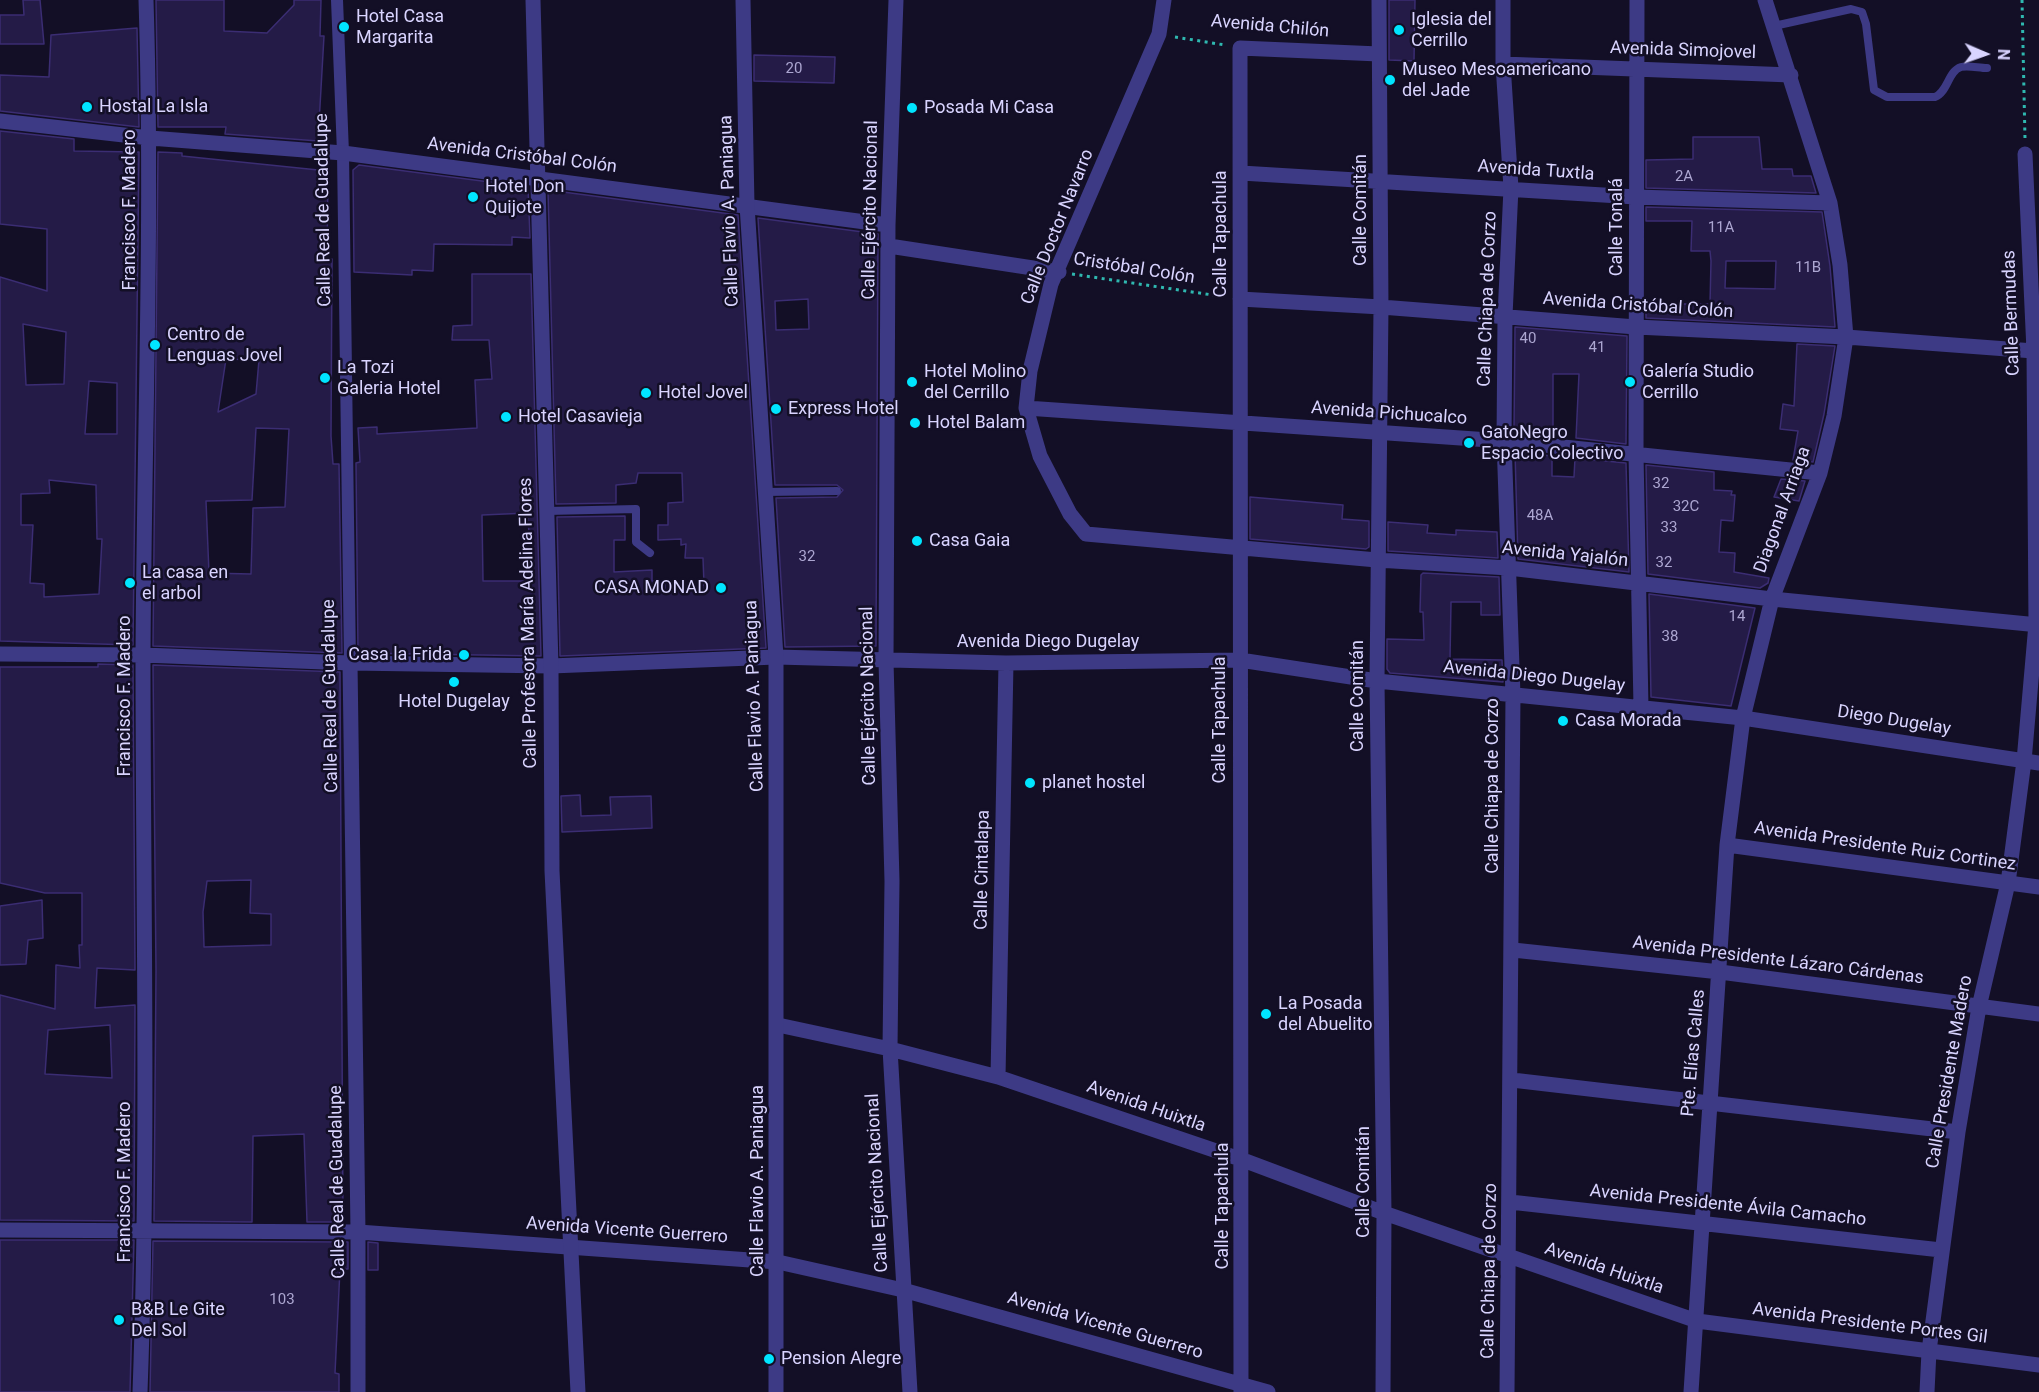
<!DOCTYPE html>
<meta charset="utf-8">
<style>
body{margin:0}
#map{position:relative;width:2039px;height:1392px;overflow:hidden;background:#130f26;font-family:Roboto,sans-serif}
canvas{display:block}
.north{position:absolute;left:1955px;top:24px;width:60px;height:60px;-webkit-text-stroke:4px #130f26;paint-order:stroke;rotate:92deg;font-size:16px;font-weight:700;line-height:24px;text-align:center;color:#d9d4ff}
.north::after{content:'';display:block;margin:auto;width:21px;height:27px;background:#d9d4ff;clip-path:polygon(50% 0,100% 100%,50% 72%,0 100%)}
</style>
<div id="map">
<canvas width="2039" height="1392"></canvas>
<div class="north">N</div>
</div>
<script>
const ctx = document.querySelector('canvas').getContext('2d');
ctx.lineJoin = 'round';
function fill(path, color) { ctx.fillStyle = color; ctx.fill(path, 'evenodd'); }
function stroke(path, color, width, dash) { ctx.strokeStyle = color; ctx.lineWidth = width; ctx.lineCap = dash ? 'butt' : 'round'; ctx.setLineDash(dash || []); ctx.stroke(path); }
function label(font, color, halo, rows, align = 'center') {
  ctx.font = font + ' Roboto,sans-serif'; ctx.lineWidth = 5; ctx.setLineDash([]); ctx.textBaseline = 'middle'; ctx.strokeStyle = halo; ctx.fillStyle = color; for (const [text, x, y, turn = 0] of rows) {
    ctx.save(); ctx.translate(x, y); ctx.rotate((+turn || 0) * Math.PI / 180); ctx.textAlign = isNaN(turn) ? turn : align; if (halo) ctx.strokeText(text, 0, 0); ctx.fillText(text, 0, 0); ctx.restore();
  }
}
const building = new Path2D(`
 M23 0H40L44 44H0V15H24Z
 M156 0H224V31L267 33 294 5V0H321L320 36H324L318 141 225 134 226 127H158Z
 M1389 0H1415L1414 61 1389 60Z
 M137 28 139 127 0 111V75L49 77 51 35Z
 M754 55 835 57 834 83 754 81Z
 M0 131 74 139V151L139 152 133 645 0 641V277L47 291V229L0 224ZM23 324 66 332 64 384 26 385ZM89 381 117 383V434H85ZM49 480 96 485 97 539H102L99 594 44 597V584L30 583 33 525H21V494L50 493Z
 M1693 137H1759L1762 169H1792L1793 176H1811L1816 193 1646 188V160L1693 159Z
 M158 152 182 153V156L328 171 327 259H332L331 436 333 464H339L342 653 153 646ZM226 359 259 360 256 394 218 412ZM256 428 289 429 285 507 253 508 251 574 209 573 206 501 252 500Z
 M359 165 528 187 530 238 512 237V245L434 244 433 271 412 270V275L354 272 353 170Z
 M548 190 738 215 766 648 560 656 557 517 625 516V540H614V572L652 570V581H665V592L698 590V585H704L703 558H685L686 544 681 545V539L658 540V525H668V503L683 502 682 473H638L636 483 616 485V503L556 504Z
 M1646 207 1822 212 1830 266 1835 327 1646 318V304H1710L1711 261 1710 251H1691L1692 221H1646ZM1726 261H1776L1775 289 1725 288Z
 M758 218 878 234 876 646 785 647 776 498 837 497 843 490 837 485H775ZM808 299 809 329 776 330 775 301Z
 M472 274H531L541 656 358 653 356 463 360 462 358 428 377 427V434L477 428 475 380 492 379 489 340H452L453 326 472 325ZM528 513 531 581H483L482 515Z
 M1515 327 1627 336 1626 444 1576 438 1579 374H1553V436L1514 432Z
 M1797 344 1835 346 1824 414 1813 462 1793 460 1798 431 1780 429 1783 404 1794 406Z
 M1515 452 1552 456V476L1574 477 1575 458 1626 463 1629 572 1518 559Z
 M1646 465 1714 472V490L1732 491 1731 495H1735L1733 521 1721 520 1719 552 1735 553 1734 572 1769 578 1768 583 1760 588 1648 574Z
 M1781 479 1805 481 1799 501 1774 497Z
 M1250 497 1343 505 1342 519 1369 521V547L1366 549 1250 539Z
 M1388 522 1428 525 1427 533 1456 535V530L1497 532 1498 558 1388 551Z
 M1423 573 1499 577 1500 615H1481V602H1451L1450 659 1502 660 1503 682 1390 673 1387 669V639L1424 640 1423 612H1420L1421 575Z
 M1649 594 1755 608 1731 706 1651 697Z
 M98 664 133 665 135 970 97 968 95 1008 135 1005 134 1221 0 1220V995L55 1009 56 965 80 968 79 945H82V893H45L0 883V667H98ZM110 1025 112 1078 45 1074 48 1030Z
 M153 665 340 672 343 1222H307L304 1134 253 1136 252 1222 154 1221 156 971ZM251 880 250 913 271 914V945L204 947 203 912 207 881Z
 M580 795 581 816 611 815 610 797 651 796 652 828 562 832 561 796Z
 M42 900 43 938 28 940 26 964 0 965V906Z
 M0 1240H134L130 1392H0Z
 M153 1241 348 1242V1269H340L335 1373 339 1374V1392H150Z
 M368 1242 378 1243V1270H368Z`);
fill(building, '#241b47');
stroke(building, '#3b2d73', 1.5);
stroke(new Path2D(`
 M2022 0 2025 139
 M1175 37 1225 45
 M1072 274 1226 297`), '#2fb8b0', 3, [3, 4.5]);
stroke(new Path2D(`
 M1774 26 1851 9 1862 12 1866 24 1874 90 1887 97H1935C1948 92 1948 71 1961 67 1968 65 1979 68 1987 68
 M765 492 837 491
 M547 511 636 509V542L650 553`), '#3d3a85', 8);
stroke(new Path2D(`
 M337 0 343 153 350 663`), '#3d3a85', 12);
stroke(new Path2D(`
 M896 0 888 225 886 661 892 881 890 1049 910 1392
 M1164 0 1159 34 1051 284 1030 371 1026 408 1040 456 1070 514 1086 534 1377 560 1509 568 1772 599 2039 625
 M1379 0 1381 307 1377 681 1384 1213 1383 1392
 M1503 0V64L1511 188 1505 316 1504 441 1513 695 1507 1392
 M1637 0 1636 454 1641 707
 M1503 64 1791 75
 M0 121 150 138 343 153 888 225
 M1241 173 1636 197 1830 203
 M889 246 1059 272
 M1240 299 1381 307 1636 327 1846 337 2034 351
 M1026 408 1504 441 1820 473
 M0 654 143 655 350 663 551 666 776 657 1006 663 1240 660 1377 681 1743 718 2039 763
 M350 663 358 1232V1392
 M1727 845 2039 887
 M1513 950 1720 972 2039 1014
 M778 1025 890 1049 998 1077 1243 1160 1384 1213 1697 1321 2039 1365
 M998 1077 1006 663
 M1512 1080 1958 1132
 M1510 1202 1941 1250
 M0 1230 358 1232 778 1262 903 1290 1268 1392
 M140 1392C149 1147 143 902 143 658 144 438 153 219 146 0
 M1241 1392 1240 48 1379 54
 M1691 1392 1727 845 1743 718 1772 599 1820 473 1834 416 1846 337 1840 265 1830 203 1765 0
 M1927 1392 1929 1351 1958 1132 1979 1007 2008 883 2024 761 2036 624 2034 351 2025 154`), '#3d3a85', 15);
stroke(new Path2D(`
 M533 0 551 666 552 871 578 1392
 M743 0 747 205 776 657V1392`), '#3d3a85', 15);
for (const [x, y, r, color] of [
 [344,27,6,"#00e5ff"],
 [1399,30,6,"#00e5ff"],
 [1390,80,6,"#00e5ff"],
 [87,107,6,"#00e5ff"],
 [912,108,6,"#00e5ff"],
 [473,197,6,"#00e5ff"],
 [155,345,6,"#00e5ff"],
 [325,378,6,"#00e5ff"],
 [912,382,6,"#00e5ff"],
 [1630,382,6,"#00e5ff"],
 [646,393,6,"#00e5ff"],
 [776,409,6,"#00e5ff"],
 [506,417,6,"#00e5ff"],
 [915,423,6,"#00e5ff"],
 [1469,443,6,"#00e5ff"],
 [917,541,6,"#00e5ff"],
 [130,583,6,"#00e5ff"],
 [721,588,6,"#00e5ff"],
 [464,655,6,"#00e5ff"],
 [454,682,6,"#00e5ff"],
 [1563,721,6,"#00e5ff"],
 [1030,783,6,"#00e5ff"],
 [1266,1014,6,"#00e5ff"],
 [119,1320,6,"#00e5ff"],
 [769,1359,6,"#00e5ff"]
]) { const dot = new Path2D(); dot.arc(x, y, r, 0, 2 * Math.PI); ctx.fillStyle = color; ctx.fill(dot); stroke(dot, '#130f26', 2); }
label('15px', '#aca6d1', null, [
 ["20",794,69],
 ["2A",1684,177],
 ["11A",1721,228],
 ["11B",1808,268],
 ["40",1528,339],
 ["41",1597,348],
 ["32",1661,484],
 ["32C",1686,507],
 ["48A",1540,516],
 ["33",1669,528],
 ["32",807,557],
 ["32",1664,563],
 ["14",1737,617],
 ["38",1670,637],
 ["103",282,1300]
]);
label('18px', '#d9d4ff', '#130f26', [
 ["Hotel Casa",356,17],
 ["Margarita",356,38],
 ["Iglesia del",1411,20],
 ["Cerrillo",1411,41],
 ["Museo Mesoamericano",1402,70],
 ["del Jade",1402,91],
 ["Hostal La Isla",99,107],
 ["Posada Mi Casa",924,108],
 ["Hotel Don",485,187],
 ["Quijote",485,208],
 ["Centro de",167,335],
 ["Lenguas Jovel",167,356],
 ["La Tozi",337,368],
 ["Galeria Hotel",337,389],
 ["Hotel Molino",924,372],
 ["del Cerrillo",924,393],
 ["Galería Studio",1642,372],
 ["Cerrillo",1642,393],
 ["Hotel Jovel",658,393],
 ["Express Hotel",788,409],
 ["Hotel Casavieja",518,417],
 ["Hotel Balam",927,423],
 ["GatoNegro",1481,433],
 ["Espacio Colectivo",1481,454],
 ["Casa Gaia",929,541],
 ["La casa en",142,573],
 ["el arbol",142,594],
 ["CASA MONAD",709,588,"right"],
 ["Casa la Frida",452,655,"right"],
 ["Hotel Dugelay",454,702,"center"],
 ["Casa Morada",1575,721],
 ["planet hostel",1042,783],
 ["La Posada",1278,1004],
 ["del Abuelito",1278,1025],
 ["B&B Le Gite",131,1310],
 ["Del Sol",131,1331],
 ["Pension Alegre",781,1359]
], 'left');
label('18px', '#d9d4ff', '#130f26', [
 ["Avenida Chilón",1270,27,5],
 ["Avenida Simojovel",1683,51,2],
 ["Avenida Cristóbal Colón",522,156,7],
 ["Avenida Tuxtla",1536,171,4],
 ["Francisco F. Madero",130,210,-90],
 ["Calle Real de Guadalupe",324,210,-91],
 ["Calle Ejército Nacional",871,210,-89],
 ["Calle Comitán",1361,210,-90],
 ["Calle Flavio A. Paniagua",730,211,-92],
 ["Calle Doctor Navarro",1058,227,-68],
 ["Calle Tonalá",1617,227,-90],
 ["Calle Tapachula",1221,234,-90],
 ["Cristóbal Colón",1134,269,9],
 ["Calle Chiapa de Corzo",1488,299,-88],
 ["Avenida Cristóbal Colón",1638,306,4],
 ["Calle Bermudas",2012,313,-92],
 ["Avenida Pichucalco",1389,414,4],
 ["Diagonal Arriaga",1783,510,-70],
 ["Avenida Yajalón",1565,555,6],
 ["Calle Profesora María Adelina Flores",529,623,-91],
 ["Avenida Diego Dugelay",1048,642],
 ["Avenida Diego Dugelay",1534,677,6],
 ["Francisco F. Madero",125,696,-90],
 ["Calle Real de Guadalupe",331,696,-91],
 ["Calle Flavio A. Paniagua",755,696,-92],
 ["Calle Ejército Nacional",869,696,-91],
 ["Calle Comitán",1358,696,-90],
 ["Calle Tapachula",1220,720,-90],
 ["Diego Dugelay",1894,721,9],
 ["Calle Chiapa de Corzo",1493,786,-90],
 ["Avenida Presidente Ruiz Cortinez",1885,847,8],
 ["Calle Cintalapa",983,870,-89],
 ["Avenida Presidente Lázaro Cárdenas",1778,961,7],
 ["Pte. Elías Calles",1694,1053,-85],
 ["Calle Presidente Madero",1950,1072,-80],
 ["Avenida Huixtla",1146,1107,19],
 ["Calle Flavio A. Paniagua",758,1181,-90],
 ["Francisco F. Madero",125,1182,-90],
 ["Calle Real de Guadalupe",338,1182,-91],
 ["Calle Comitán",1364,1182,-90],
 ["Calle Ejército Nacional",878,1183,-93],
 ["Calle Tapachula",1223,1206,-90],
 ["Avenida Presidente Ávila Camacho",1728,1206,6],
 ["Avenida Vicente Guerrero",627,1231,4],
 ["Avenida Huixtla",1604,1269,19],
 ["Calle Chiapa de Corzo",1490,1271,-89],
 ["Avenida Presidente Portes Gil",1870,1324,7],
 ["Avenida Vicente Guerrero",1105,1326,16]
]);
</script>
